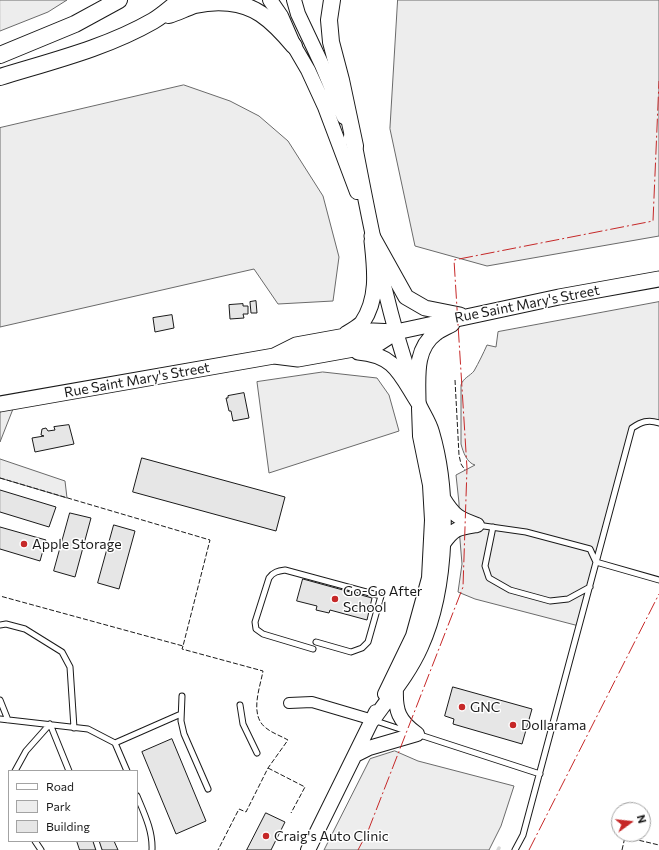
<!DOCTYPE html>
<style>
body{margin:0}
#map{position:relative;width:659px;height:850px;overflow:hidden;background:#fff;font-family:Commissioner,sans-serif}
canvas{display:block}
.legend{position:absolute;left:8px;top:770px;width:130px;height:72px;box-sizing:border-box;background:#fff;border:1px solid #a3a3a3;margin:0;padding:5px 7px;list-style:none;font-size:12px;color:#1a1a1a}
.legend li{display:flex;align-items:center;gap:8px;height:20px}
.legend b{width:20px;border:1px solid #a3a3a3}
.north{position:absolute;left:611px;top:802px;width:40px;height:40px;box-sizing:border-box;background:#fff;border:1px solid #a3a3a3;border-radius:50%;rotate:75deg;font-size:11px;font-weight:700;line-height:16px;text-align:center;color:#1a1a1a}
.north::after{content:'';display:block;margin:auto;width:14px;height:18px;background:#c62828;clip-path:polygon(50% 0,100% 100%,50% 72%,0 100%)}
</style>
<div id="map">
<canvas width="659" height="850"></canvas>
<ul class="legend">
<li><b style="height:5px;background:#fff"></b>Road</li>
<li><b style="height:11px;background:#ededed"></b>Park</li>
<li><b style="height:11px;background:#e6e6e6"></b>Building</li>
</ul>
<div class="north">N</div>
</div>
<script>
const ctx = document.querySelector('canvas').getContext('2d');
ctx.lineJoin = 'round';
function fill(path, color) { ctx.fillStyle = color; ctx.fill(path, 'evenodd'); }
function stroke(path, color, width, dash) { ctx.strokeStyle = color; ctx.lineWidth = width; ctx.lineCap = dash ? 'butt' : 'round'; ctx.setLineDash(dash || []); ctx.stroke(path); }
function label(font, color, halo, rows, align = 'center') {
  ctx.font = font + ' Commissioner,sans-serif'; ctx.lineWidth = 3; ctx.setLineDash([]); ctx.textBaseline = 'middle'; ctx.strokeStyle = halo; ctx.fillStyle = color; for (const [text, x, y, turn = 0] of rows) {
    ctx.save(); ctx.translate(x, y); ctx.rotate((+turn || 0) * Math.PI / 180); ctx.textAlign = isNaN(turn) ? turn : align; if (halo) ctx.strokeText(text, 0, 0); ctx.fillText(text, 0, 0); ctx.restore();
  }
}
const green = new Path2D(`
 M0 0H67L48 12 0 31Z
 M398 0H659V236L487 266 415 246 390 129Z
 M184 85 230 101 259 116 288 141 323 196 339 257 333 301 278 304 254 269 0 327V128Z
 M659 302V423L653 421 632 429 579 626 475 599 458 592 462 564 459 528V503L456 475 475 465C467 463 463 452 461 444V385C463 378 470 376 474 371 479 362 483 354 487 345L496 347 498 332Z
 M323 372 377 378 389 395 399 431 269 473 257 382Z
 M13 409 0 442V411Z
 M0 459 65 481 67 498 0 478Z
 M395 751 418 761 514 786 501 826 489 850H324L370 759Z`);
fill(green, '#ededed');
stroke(green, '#6a6a6a', 1);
stroke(new Path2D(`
 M498 850 499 848`), '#d7d7d7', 3.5);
const building = new Path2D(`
 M256 301 257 313H251L250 302Z
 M243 304V306H248V314H243L244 318 230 319 229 305Z
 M172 315 174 328 155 332 153 318Z
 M244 393 249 418 233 421 231 411H229L226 398H228V396Z
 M69 425 74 444 35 452 32 438 44 436 41 435 42 429 46 428 48 431 55 430 54 427Z
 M142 458 285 497 276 531 133 492Z
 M0 490 56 507 49 527 0 512Z
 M70 513 91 518 75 577 54 571Z
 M114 525 135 531 119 589 98 583Z
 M0 527 46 540 40 561 0 549Z
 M303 579 372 598 367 620 330 610 329 613 316 610 317 606 297 601Z
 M453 687 532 709 522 744 453 724 454 719 445 716Z
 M172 739 206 821 176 834 142 752Z
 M266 813 285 822 271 850H247Z
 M77 841H114L118 850H80Z`);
fill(building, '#e6e6e6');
stroke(building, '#1a1a1a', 1);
const service = new Path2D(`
 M477 525 526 532 590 549 596 562 659 580
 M493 527 485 566 489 578 510 590 550 601 568 599 590 587
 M0 625 6 624 25 629 62 652 70 667 74 728
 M313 649 263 634 256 629 255 622 269 578C273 572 278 571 285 570L381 596 368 642 362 648 351 652 316 642
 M182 696 181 721 184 734 208 789
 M0 700 8 720
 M240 705 243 724 257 753
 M0 719 88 729 115 743 127 771
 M373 720 406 731
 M417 734 540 774
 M115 743 181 714
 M15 771 26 751 50 724 69 771
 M137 796C144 813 153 831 152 850
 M35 841 41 850
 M96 841 99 850
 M515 850 523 835 632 428C641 422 648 419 659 423`);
const minor = new Path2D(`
 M289 703 312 702 373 720`);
const secondary = new Path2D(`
 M270 0 281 16 294 46 308 70 325 107 357 192
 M294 0 298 14 322 65 344 117
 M351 137 355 146C367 208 379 271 396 332 403 355 410 379 418 402 422 412 429 421 432 432 450 493 448 588 421 647 409 674 390 696 373 720
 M443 498C454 516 458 518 477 525
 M443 544C454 528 458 528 477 525
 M396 689C395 711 399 721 417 734
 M385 694 413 636 429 578 432 520 430 485 420 436 419 408
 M355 755 369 748 417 734
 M308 850 376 712`);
const primary = new Path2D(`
 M372 236 406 297 425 308 460 315
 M346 334C351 331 358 327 362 323 379 298 375 269 372 241
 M358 352C395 355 400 374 418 402
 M274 356 296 345 373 331 396 332 559 297 659 279
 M418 402C418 378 414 349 436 333 441 329 447 327 452 324
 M0 404 274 356 298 359 376 345 396 332`);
const trunk = new Path2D(`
 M332 0 329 20 331 42 341 80 355 146
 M169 15C178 12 186 8 195 5 216 0 242 1 261 14 273 22 284 34 294 46
 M0 55 75 24 119 0
 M0 77C52 61 106 48 153 21 163 15 172 7 180 0`);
stroke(service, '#1a1a1a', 7);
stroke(minor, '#1a1a1a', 12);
stroke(secondary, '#1a1a1a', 16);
stroke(primary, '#1a1a1a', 17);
stroke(trunk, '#1a1a1a', 18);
stroke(service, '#fff', 5);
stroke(minor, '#fff', 10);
stroke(secondary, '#fff', 14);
stroke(primary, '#fff', 15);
stroke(trunk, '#fff', 16);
stroke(new Path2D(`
 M455 380 459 455 461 464 465 470
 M0 478 210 540 183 646 0 596
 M183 646 182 649 263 671C260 688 249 715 266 728 272 733 281 736 288 740L268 768 246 812 239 809 218 850
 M268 768 305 787 291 813
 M622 850 625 837 659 845`), '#1a1a1a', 1, [5, 2]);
stroke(new Path2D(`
 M358 850 368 831 463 587 467 468 454 260 653 221 659 81
 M529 850 659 594`), '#c62828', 1, [14, 3, 2, 3]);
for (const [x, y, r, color] of [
 [24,544,4,"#c62828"],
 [335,599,4,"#c62828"],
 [462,707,4,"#c62828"],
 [513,725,4,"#c62828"],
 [266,836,4,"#c62828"]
]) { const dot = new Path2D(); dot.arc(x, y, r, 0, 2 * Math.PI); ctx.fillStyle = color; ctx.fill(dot); stroke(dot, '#fff', 1.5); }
label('14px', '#1a1a1a', '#fff', [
 ["Rue Saint Mary's Street",527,304,-11],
 ["Rue Saint Mary's Street",137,380,-10]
]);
label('14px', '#1a1a1a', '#fff', [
 ["Apple Storage",32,544],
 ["Go-Go After",343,591],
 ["School",343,607],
 ["GNC",470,707],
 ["Dollarama",521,725],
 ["Craig's Auto Clinic",274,836]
], 'left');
</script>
